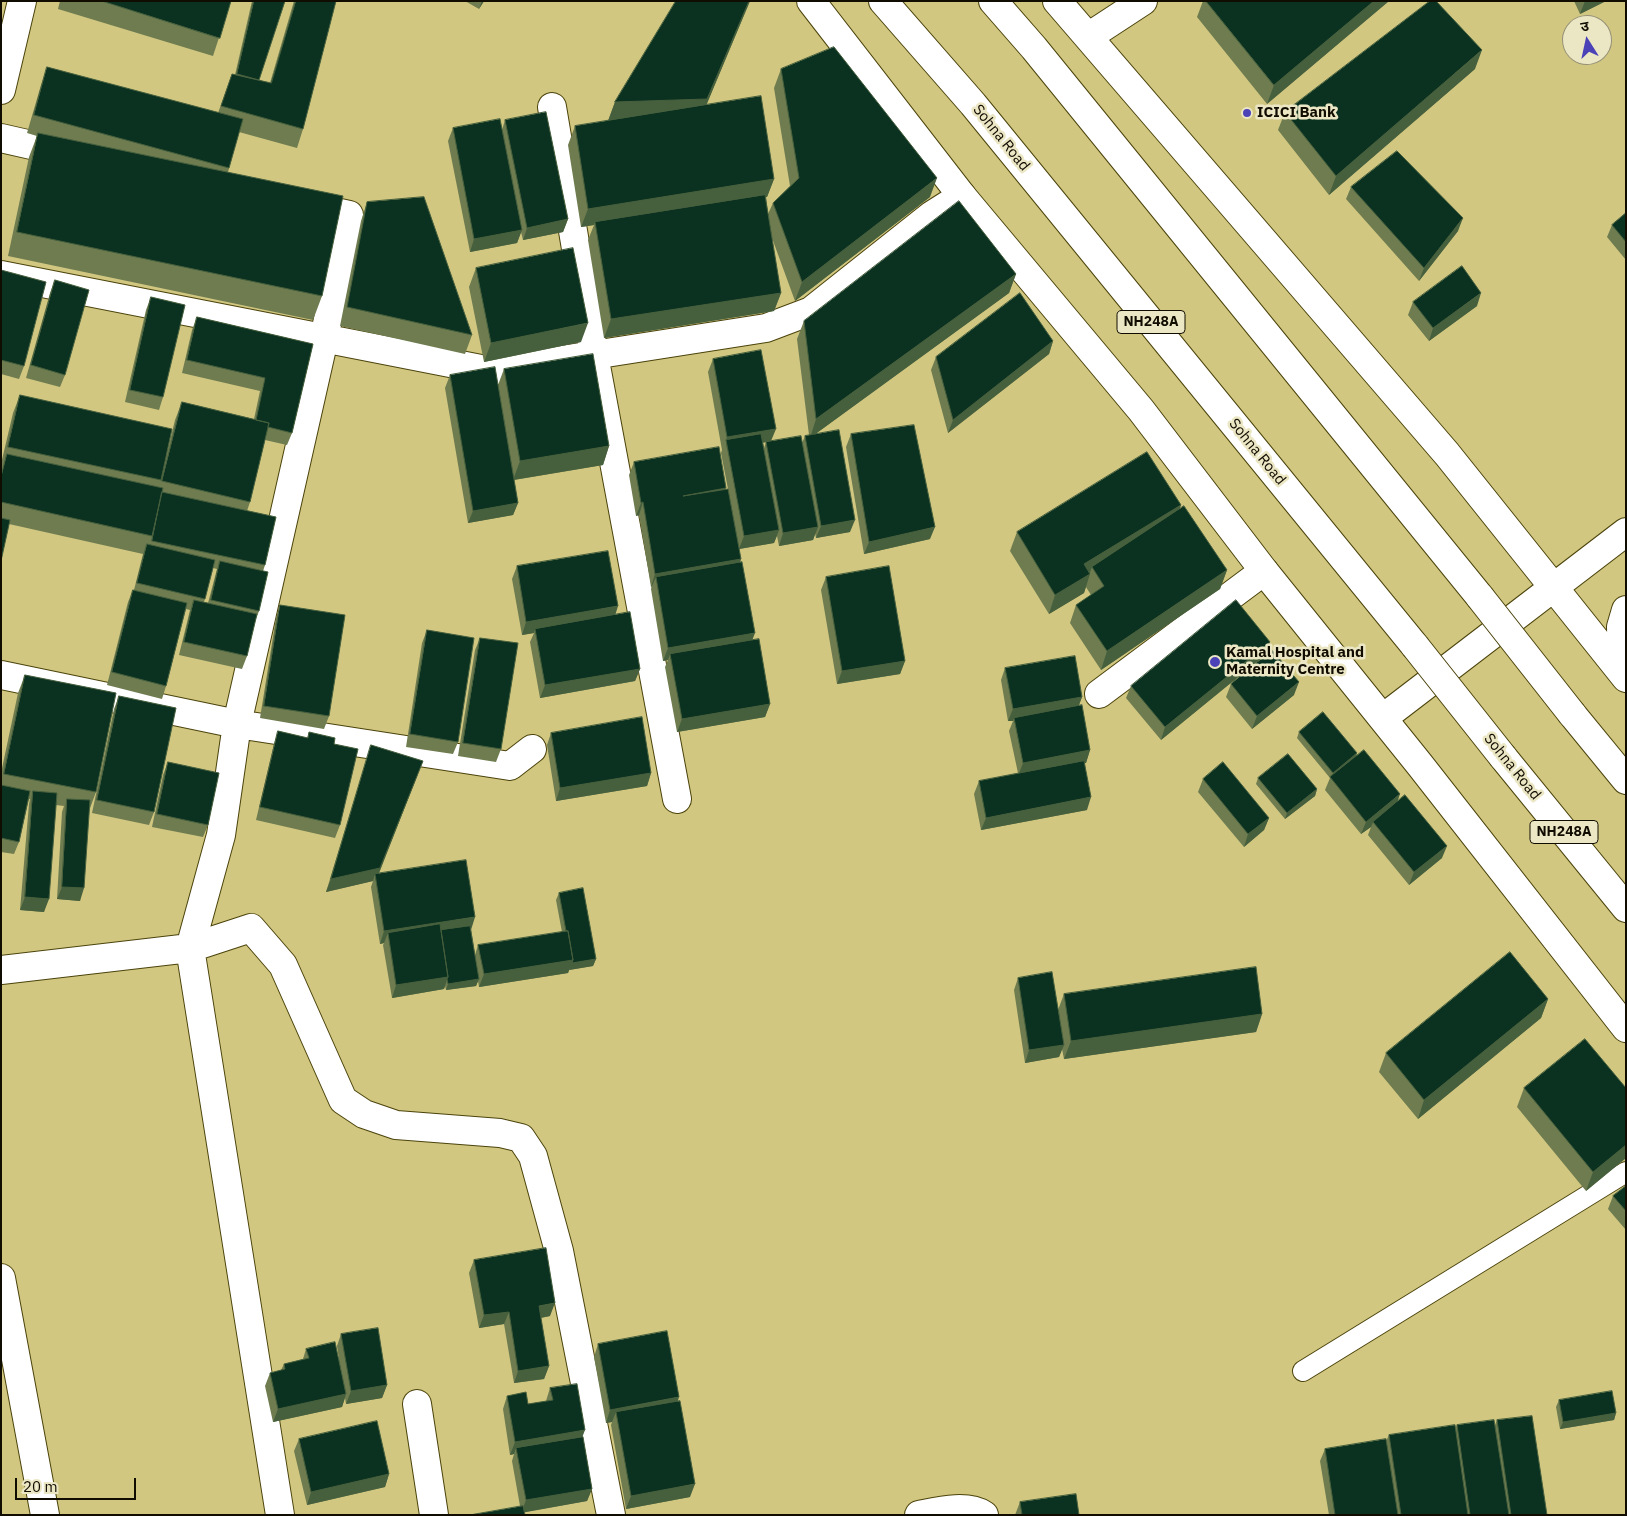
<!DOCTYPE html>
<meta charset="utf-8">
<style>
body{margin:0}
#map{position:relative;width:1627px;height:1516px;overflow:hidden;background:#d1c781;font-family:"IBM Plex Sans","Noto Sans Devanagari",sans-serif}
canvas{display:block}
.frame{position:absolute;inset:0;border:2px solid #110c00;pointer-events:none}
.north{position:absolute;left:1562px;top:15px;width:50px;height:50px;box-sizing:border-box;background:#ebe7c4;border:1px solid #948f76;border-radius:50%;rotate:350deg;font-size:14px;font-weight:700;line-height:20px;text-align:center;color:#110c00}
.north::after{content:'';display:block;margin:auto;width:18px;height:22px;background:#4c42b8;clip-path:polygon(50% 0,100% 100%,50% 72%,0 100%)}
.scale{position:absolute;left:15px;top:1478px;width:121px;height:22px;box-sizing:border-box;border:2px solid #110c00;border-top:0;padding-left:6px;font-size:15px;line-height:18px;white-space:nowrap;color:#110c00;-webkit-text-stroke:4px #ebe7c4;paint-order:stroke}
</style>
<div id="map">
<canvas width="1627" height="1516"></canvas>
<div class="frame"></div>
<div class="north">उ</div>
<div class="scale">20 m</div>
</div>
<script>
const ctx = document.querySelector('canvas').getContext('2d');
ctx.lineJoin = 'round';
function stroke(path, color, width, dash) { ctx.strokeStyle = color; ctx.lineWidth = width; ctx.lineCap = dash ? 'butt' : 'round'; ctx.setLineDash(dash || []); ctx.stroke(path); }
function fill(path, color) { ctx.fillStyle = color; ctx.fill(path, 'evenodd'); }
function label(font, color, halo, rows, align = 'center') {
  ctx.font = font + ' "IBM Plex Sans",sans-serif'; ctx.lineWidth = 5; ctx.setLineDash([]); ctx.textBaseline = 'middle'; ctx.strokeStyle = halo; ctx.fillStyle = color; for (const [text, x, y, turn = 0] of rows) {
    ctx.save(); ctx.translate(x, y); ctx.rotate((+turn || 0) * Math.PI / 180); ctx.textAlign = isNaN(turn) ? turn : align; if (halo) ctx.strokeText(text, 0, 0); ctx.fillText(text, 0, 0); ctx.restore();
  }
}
const lane = new Path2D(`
 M1303 1371 1626 1172`);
const street = new Path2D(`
 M552 107 594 355 677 799
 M1 138 71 154
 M1 275 491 371 766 328 811 311 932 215 962 196
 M1 675 237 724 510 766 532 749
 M1099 694 1264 571
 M1 970 190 948 251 928 283 965 343 1100 364 1114 396 1125 500 1133 521 1138 533 1156 559 1251 611 1515
 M1 1278 45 1515
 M417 1404 434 1515
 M280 1515 190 948 221 835 237 724 324 339 349 215 303 205
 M919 1515C939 1511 967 1504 984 1515`);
const secondary = new Path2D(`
 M811 1 962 196 1141 410 1264 571 1420 765 1626 1028
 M1057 1 1447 454 1626 678
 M1088 37 1143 1
 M1 90 22 1
 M1622 673 1621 627 1626 610
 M1383 718 1626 532`);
const highway = new Path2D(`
 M883 1 973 104 1415 646
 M993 1 1034 48 1480 597
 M1572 714 1626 780
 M1503 757 1626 908`);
stroke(lane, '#4b430b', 22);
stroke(street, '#4b430b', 30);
stroke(secondary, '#4b430b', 30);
stroke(highway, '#4b430b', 30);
stroke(lane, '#fff', 20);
stroke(street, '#fff', 28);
stroke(secondary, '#fff', 28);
stroke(highway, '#fff', 28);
const highwayBridge = new Path2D(`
 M1480 597 1572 714
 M1415 646 1503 757`);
stroke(highwayBridge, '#4b430b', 30, []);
stroke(highwayBridge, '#fff', 28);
fill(new Path2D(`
 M60 1H231L213 56 58 9Z
 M252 1H285L259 80 270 83 294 1H336L303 129 297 148 239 132 228 172 322 296 313 320 8 256 29 157 37 136 27 133 41 85 47 67 218 113 232 74 235 75Z
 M465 1H484L479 9Z
 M676 1H750L706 105 774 179 767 197H766L768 214 773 203 790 186 774 88 781 69 930 197 795 301 772 238 781 293 774 311 604 338 588 240 594 225 581 227 568 145 575 126 608 121 615 102Z
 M1203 1H1389L1267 104 1197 17Z
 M1574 1H1606L1580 14Z
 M1475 69 1329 195 1278 130 1285 112Z
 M505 120 568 219 563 232 523 240 521 232 517 243 470 252 448 141 453 128 502 130Z
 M1351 187 1458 231 1419 281 1346 199Z
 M367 202 472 335 465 354 340 326 361 221Z
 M1626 213V260L1607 237 1612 225Z
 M476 268 581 342 484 362 469 287Z
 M1 270 24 366 19 379 1 374Z
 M1016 274 1009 293 815 434 850 532 816 538 815 533 813 540 779 546 777 536 774 543 739 549 741 559 740 562 752 641 770 704 765 717 677 732 665 667 668 660 663 661 651 589 652 586 651 587 639 515 636 516 629 475 634 462 726 488 725 489H728L721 453 722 450 708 372 713 359 771 441 802 443 805 436 809 435 797 339 804 321ZM766 442 764 448 763 443Z
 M55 280 65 375 60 387 26 378 50 293Z
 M151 297 163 397 159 410 125 402 146 310Z
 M1413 302 1477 306 1429 341 1408 315Z
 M197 317 313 344 292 433 287 445 265 440 250 502 247 511 265 565 263 571 259 611 254 624 247 656 242 669 179 655 190 610 186 609 166 686 162 699 107 685 128 602 133 590H134L143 554 9 524 1 561V468L2 466 1 465V464L13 413 20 395 166 457 175 420 182 402 254 419 260 391 182 373 192 330ZM213 568 217 569 208 603 204 602Z
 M1053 341 1049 354 948 433 931 370 936 357Z
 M504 369 609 446 603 465 514 480 518 503 513 515 468 523 445 388 450 375 498 385Z
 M851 434 930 539 864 554 846 447Z
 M1181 505 1179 509 1227 570 1220 589 1101 670 1070 623 1076 605 1091 595 1086 587 1084 593 1049 614 1010 551 1017 532Z
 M517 566 615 615 640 669 635 681 540 698 530 642 534 633 522 635 512 579Z
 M826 577 905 661 900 674 837 684 821 590Z
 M280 605 329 716 324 729 260 718 276 618Z
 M427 630 458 742 453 754 406 747 422 643Z
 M480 638 501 749 496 762 458 756 475 650Z
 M1265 655 1161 740 1126 698 1131 686Z
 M1005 668 1082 697 1079 705 1090 750 1086 763H1085L1087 810 981 830 974 794 979 781 1018 773 1009 731 1013 721H1008L1001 680Z
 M25 675 96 792 89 811 80 901 57 899 62 812 64 806 56 805 44 912 20 910 29 804 30 799H29L19 842 14 854 1 852V773L18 693Z
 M1231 684 1294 695 1252 729 1226 697Z
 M119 696 154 812 149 825 92 813 114 709Z
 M278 731 307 738 309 732 334 744 340 825 335 838 256 820 274 744Z
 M1299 732 1356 756 1397 801 1442 858 1409 885 1368 835 1371 827 1361 834 1325 790 1330 778 1297 738Z
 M551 733 651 773 647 786 556 801 547 745Z
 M371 745 418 774 378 874 471 929 475 955 478 945 562 932 556 900 559 893 596 959 593 966 569 970 568 973 479 987 478 981 476 986 446 990 445 986 444 989 392 998 383 945 384 943 380 944 371 887 373 881 326 892 367 758Z
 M168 762 208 825 203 837 152 827 163 775Z
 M1258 778 1317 789 1315 796 1285 819 1256 784Z
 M1203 779 1269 818 1264 830 1244 847 1198 792Z
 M1018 978 1058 1010 1064 994 1262 1014 1256 1032 1064 1059 1062 1049 1059 1057 1025 1063 1014 990Z
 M1548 999 1541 1018 1418 1119 1379 1072 1386 1053Z
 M1524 1088H1626V1158L1586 1191 1517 1107Z
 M1626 1186V1230L1608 1209 1613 1196Z
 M474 1260 550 1316 541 1318 549 1366 544 1379 514 1383 504 1324 479 1328 469 1273Z
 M341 1334 387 1385 382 1398 346 1404 345 1398 342 1407 273 1422 265 1386 270 1373 281 1370 284 1364 303 1359 306 1349 339 1359 337 1346Z
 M598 1344 690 1497 626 1509 611 1425 612 1422 606 1423 594 1357Z
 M550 1388 583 1437 592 1489 587 1501 524 1512 520 1506 512 1461 514 1454 510 1455 503 1409 507 1396 528 1404 546 1401Z
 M1559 1400 1616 1413 1614 1420 1560 1429 1556 1407Z
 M1497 1420 1547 1515H1329L1320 1461 1325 1449 1386 1441 1389 1435 1455 1429 1457 1425H1495Z
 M299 1439 389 1474 385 1487 307 1505 294 1451Z
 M1020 1502 1079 1515H1015Z`), '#6e7c50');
fill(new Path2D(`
 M482 1H484L479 9Z
 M749 1H750L701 118 608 121 615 102Z
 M1374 1H1389L1267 104 1274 85Z
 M1585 1H1606L1580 14Z
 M1482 50 1475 69 1329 195 1336 176Z
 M937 178 930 197 795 301 802 282Z
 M774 179 767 197 596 225 595 222 594 225 581 227 588 209Z
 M1463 218 1458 231 1419 281 1424 268Z
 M568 219 563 232 523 240 527 228Z
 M522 230 517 243 470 252 474 239Z
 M1016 274 1009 293 810 438 816 419Z
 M781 293 774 311 604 338 611 319Z
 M1481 293 1477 306 1429 341 1433 328Z
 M588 323 581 342 484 362 491 343Z
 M1053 341 1049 354 948 433 953 420Z
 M776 429 771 441 727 449 726 440 727 437Z
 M609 446 603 465 513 480 520 461Z
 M643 502 639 515 636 516 641 503Z
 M518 503 513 515 468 523 473 511Z
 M1181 505 1174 524 1092 567 1089 575 1090 574 1084 593 1049 614 1055 595 1084 564Z
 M855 520 850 532 816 538 821 526Z
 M818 527 813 540 779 546 783 533Z
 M935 527 930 539 864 554 869 542Z
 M779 530 774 543 739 549 744 536Z
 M741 559 736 572 656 577 652 586 651 587 655 574Z
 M1227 570 1220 589 1101 670 1107 651Z
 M618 606 614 619 535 629 534 633 522 635 526 622Z
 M755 633 750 646 670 654 668 660 663 661 668 648Z
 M1270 642 1265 655 1161 740 1165 727Z
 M905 661 900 674 837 684 842 671Z
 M640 669 635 681 540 698 545 685Z
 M1299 682 1294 695 1252 729 1257 716Z
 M1082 697 1077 710 1014 718 1013 721H1008L1013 709Z
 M770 704 765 717 677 732 682 719Z
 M1090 750 1086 763 1018 776 1023 763Z
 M1357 753 1355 760 1330 779 1333 773Z
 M423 761 376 881 375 874 373 881 326 892 331 879Z
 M651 773 647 786 556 801 560 788Z
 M1317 789 1315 796 1285 819 1287 813Z
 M1400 794 1396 806 1373 822 1371 827 1361 834 1366 822Z
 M1091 797 1087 810 981 830 986 818Z
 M1269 818 1264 830 1244 847 1248 834Z
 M1447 846 1442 858 1409 885 1414 872Z
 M62 887 84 888 80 901 57 899Z
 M25 897 49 899 44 912 20 910Z
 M475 917 471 930 388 933 384 943 380 944 384 931Z
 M596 959 593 966 569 970 572 963Z
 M573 960 568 973 479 987 484 974Z
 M448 977 444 989 392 998 396 985Z
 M479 979 476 986 446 990 448 984Z
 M1548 999 1541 1018 1418 1119 1424 1100Z
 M1262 1014 1256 1032 1064 1059 1071 1041Z
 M1064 1045 1059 1057 1025 1063 1029 1050Z
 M1626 1145V1158L1586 1191 1593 1172Z
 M555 1303 550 1316 534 1319 539 1306Z
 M509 1312 504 1324 479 1328 484 1315Z
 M549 1366 544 1379 514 1383 518 1371Z
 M387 1385 382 1398 346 1404 351 1391Z
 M346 1394 342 1407 273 1422 278 1409Z
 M679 1397 675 1410 616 1412 612 1422 606 1423 610 1410Z
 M1616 1413 1614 1420 1560 1429 1563 1422Z
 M585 1430 580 1443 516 1448 514 1454 510 1455 515 1442Z
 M389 1474 385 1487 307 1505 311 1492Z
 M695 1484 690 1497 626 1509 631 1496Z
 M592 1489 587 1501 521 1513 526 1500Z`), '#465f3d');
const building = new Path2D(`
 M102 1H231L220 38Z
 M254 1H285L259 80 237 74Z
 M296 1H336L303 129 221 106 232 74 271 83Z
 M676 1H749L707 99 615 102Z
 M1206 1H1374L1274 85Z
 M1430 1H1436L1482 50 1336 176 1285 112Z
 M834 47 937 178 802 282 773 203 799 178 781 69Z
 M47 67 243 119 229 168 34 115Z
 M761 96 774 179 588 209 575 126Z
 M546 112 568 219 527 228 505 120Z
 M500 119 522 230 474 239 453 128Z
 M38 133 343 196 322 296 17 232Z
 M1397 151 1463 218 1424 268 1351 187Z
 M765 195 781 293 611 319 595 222Z
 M424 197 472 335 347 307 367 202Z
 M959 201 1016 274 816 419 804 321Z
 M1626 213V242L1612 225Z
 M573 248 588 323 491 343 476 268Z
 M1462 266 1481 293 1433 328 1413 302Z
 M1 270 46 282 24 366 1 360Z
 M55 280 89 290 65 375 31 365Z
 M1020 293 1053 341 953 420 936 357Z
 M151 297 185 305 163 397 130 390Z
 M197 317 313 344 292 433 268 427 269 423 256 420 265 378 187 360Z
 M761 350 776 429 727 437 713 359Z
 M593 354 609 446 520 461 504 369Z
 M495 367 518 503 473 511 450 375Z
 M20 395 172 429 161 480 8 447Z
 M182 402 269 423 250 502 162 481Z
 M914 425 935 527 869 542 851 434Z
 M839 430 855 520 821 526 805 436Z
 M761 434 779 530 744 536 726 440Z
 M801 436 818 527 783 533 766 442Z
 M719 447 726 488 683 496 728 489 741 559 655 574 643 502 641 503 634 462Z
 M1147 452 1181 505 1084 564 1090 574 1055 595 1017 532Z
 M7 454 163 488 152 536 1 502V477Z
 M162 492 276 517 265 565 152 541Z
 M1184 506 1227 570 1107 651 1076 605 1104 586 1092 567Z
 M1 518 10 520 1 561Z
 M147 544 215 560 205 599 137 583Z
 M608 551 618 606 526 622 517 566Z
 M220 561 268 572 259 611 211 600Z
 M742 562 755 633 668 648 656 577Z
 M889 566 905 661 842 671 826 577Z
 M133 590 187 603 166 686 112 672Z
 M194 600 257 614 247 656 184 642Z
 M1236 600 1270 642 1165 727 1131 686Z
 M280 605 345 615 329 716 264 706Z
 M630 612 640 669 545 685 535 629Z
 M427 630 474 638 458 742 410 734Z
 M480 638 518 643 501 749 463 743Z
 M759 639 770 704 682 719 670 654Z
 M1272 650 1299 682 1257 716 1231 684Z
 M1075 656 1082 697 1013 709 1005 668Z
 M25 675 116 693 96 792 4 774Z
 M119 696 176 708 154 812 97 800Z
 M1082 705 1090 750 1023 763 1014 718Z
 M1323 712 1357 753 1333 773 1299 732Z
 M642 717 651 773 560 788 551 733Z
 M278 731 308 738 309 732 335 738 334 744 358 749 340 825 260 807Z
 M371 745 423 761 380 868 331 879Z
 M1364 750 1400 794 1366 822 1330 777Z
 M1288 754 1317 789 1287 813 1258 778Z
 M1084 761 1091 797 986 818 979 781Z
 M168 762 219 773 208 825 157 814Z
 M1223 762 1269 818 1248 834 1203 779Z
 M1 785 30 791 19 842 1 838Z
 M33 791 57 793 49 899 25 897Z
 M1405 795 1447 846 1414 872 1373 822Z
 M67 799 90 800 84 888 62 887Z
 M466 860 475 917 384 931 375 874Z
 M583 888 596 959 572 963 573 960 568 931H566L559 893Z
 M440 924 448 977 396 985 388 933Z
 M470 926 479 979 448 984 447 979 448 977 441 930Z
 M568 931 573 960 484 974 478 945Z
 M1510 952 1548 999 1424 1100 1386 1053Z
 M1256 967 1262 1014 1071 1041 1064 994Z
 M1052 972 1064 1045 1029 1050 1018 978Z
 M1585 1039 1626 1088V1145L1593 1172 1524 1088Z
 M1626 1186V1211L1613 1196Z
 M546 1248 555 1303 539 1306 549 1366 518 1371 509 1312 484 1315 474 1260Z
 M378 1328 387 1385 351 1391 341 1334Z
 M667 1331 679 1397 610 1410 598 1344Z
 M335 1342 346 1394 278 1409 270 1373 285 1369 284 1364 309 1358 306 1349Z
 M577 1384 585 1430 515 1442 507 1396 526 1392 528 1404 553 1400 550 1388Z
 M1612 1391 1616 1413 1563 1422 1559 1400Z
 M680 1401 695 1484 631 1496 616 1412Z
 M1532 1416 1547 1515H1511L1497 1420Z
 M1494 1420 1509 1515H1470L1457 1425Z
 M377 1421 389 1474 311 1492 299 1439Z
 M1455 1425 1468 1515H1401L1389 1435Z
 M583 1437 592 1489 526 1500 516 1448Z
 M1386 1439 1398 1515H1335L1325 1449Z
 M1076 1494 1079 1515H1022L1020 1502Z
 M523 1506 525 1515H470Z`);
fill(building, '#0b3220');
stroke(building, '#465f3d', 1);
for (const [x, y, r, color] of [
 [1247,113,5,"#4c42b8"],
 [1215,662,6,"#4c42b8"]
]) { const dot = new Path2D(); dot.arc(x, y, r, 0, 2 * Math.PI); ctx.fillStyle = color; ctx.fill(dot); stroke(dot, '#ebe7c4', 2); }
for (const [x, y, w] of [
 [1151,322,68],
 [1564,832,68]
]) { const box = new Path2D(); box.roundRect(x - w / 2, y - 11.5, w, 23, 4); ctx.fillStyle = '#ebe7c4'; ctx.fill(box); stroke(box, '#110c00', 1); }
label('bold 14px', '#110c00', null, [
 ["NH248A",1151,322],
 ["NH248A",1564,832]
]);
label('bold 15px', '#110c00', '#ebe7c4', [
 ["ICICI Bank",1257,113],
 ["Kamal Hospital and",1226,653],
 ["Maternity Centre",1226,670]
], 'left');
label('15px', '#110c00', '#ebe7c4', [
 ["Sohna Road",1001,138,51],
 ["Sohna Road",1257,452,51],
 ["Sohna Road",1512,767,51]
]);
</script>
